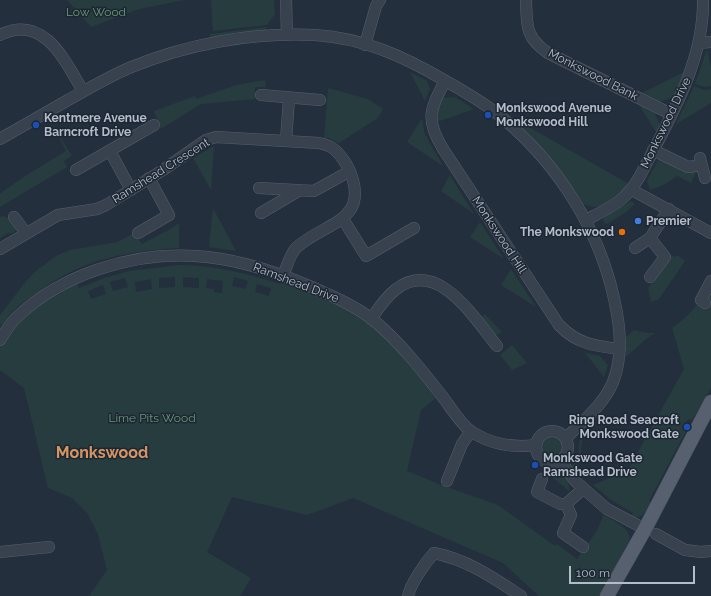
<!DOCTYPE html>
<style>
body{margin:0}
#map{position:relative;width:711px;height:596px;overflow:hidden;background:#242f3e;font-family:Raleway,sans-serif}
canvas{display:block}
.scale{position:absolute;left:569px;top:566px;width:126px;height:18px;box-sizing:border-box;border:2px solid #b4bcc9;border-top:0;padding-left:5px;font-size:12px;line-height:14px;white-space:nowrap;color:#b4bcc9;-webkit-text-stroke:3px #1d2633;paint-order:stroke}
</style>
<div id="map">
<canvas width="711" height="596"></canvas>
<div class="scale">100 m</div>
</div>
<script>
const ctx = document.querySelector('canvas').getContext('2d');
ctx.lineJoin = 'round';
function fill(path, color) { ctx.fillStyle = color; ctx.fill(path, 'evenodd'); }
function stroke(path, color, width, dash) { ctx.strokeStyle = color; ctx.lineWidth = width; ctx.lineCap = dash ? 'butt' : 'round'; ctx.setLineDash(dash || []); ctx.stroke(path); }
function label(font, color, halo, rows, align = 'center') {
  ctx.font = font + ' Raleway,sans-serif'; ctx.lineWidth = 3; ctx.setLineDash([]); ctx.textBaseline = 'middle'; ctx.strokeStyle = halo; ctx.fillStyle = color; for (const [text, x, y, turn = 0] of rows) {
    ctx.save(); ctx.translate(x, y); ctx.rotate((+turn || 0) * Math.PI / 180); ctx.textAlign = isNaN(turn) ? turn : align; if (halo) ctx.strokeText(text, 0, 0); ctx.fillText(text, 0, 0); ctx.restore();
  }
}
fill(new Path2D(`
 M65 0H184L139 9 91 27 68 1Z
 M211 0H274L275 14 267 25 213 31Z
 M266 27V32L210 39V34Z
 M707 49 711 67V86L705 87 695 84Z
 M410 72 427 81 430 89 425 101Z
 M684 72 674 97 659 102 642 93Z
 M265 80 266 87H255V99L201 104 161 129 154 111 195 96 196 99 236 85Z
 M694 86 704 90 711 89V103L676 124Z
 M328 88 368 99 383 109 378 118 339 143 329 138H324Z
 M455 97 474 109 437 122 438 110 442 98Z
 M639 105 655 113 660 126 656 132Z
 M422 118 424 131 429 142 443 165V166L407 142Z
 M520 122 629 184C622 192 608 207 596 207 592 207 587 205 583 204 565 174 543 148 519 123Z
 M52 123 72 156 64 161 67 167 0 207V194L2 192 25 176 66 151Z
 M214 146 211 190 193 158Z
 M660 156 696 172 691 183 677 176 664 185 650 190 647 181Z
 M450 175 474 214 441 191Z
 M630 201 634 203V205L625 213 607 224 603 222 604 217 615 211Z
 M213 208 236 251 209 247Z
 M3 216C9 218 15 223 16 230L13 233H8L0 238V217Z
 M480 222 504 259 470 237Z
 M179 223V248C147 250 114 254 84 266 65 273 49 284 34 295 22 303 10 312 3 324L0 325V315L26 281 37 270 56 256 70 250 117 242 134 233 142 244 172 228Z
 M677 255 685 261 659 299 651 302 648 288 672 256 675 257Z
 M179 265C213 265 247 273 280 284L281 280C315 294 350 307 379 331 400 348 416 371 434 392L432 394 436 398 421 410 407 471 444 486 498 505 555 546 557 544 577 559 596 532 604 515C612 521 633 528 629 541L600 596H539L503 563 353 498 307 515 232 497 207 552 251 578 240 596H89L107 570 98 534 87 513 72 498 48 488 24 388 0 370V340L16 318 75 279 79 288 104 278 129 271ZM175 277V287L159 288V278ZM183 277 199 278V288L183 287ZM234 277 248 281 246 289 232 286ZM125 278 128 287 113 291 110 282ZM151 279 152 289 136 292 135 282ZM207 279 223 281 222 293 214 292V289L206 288ZM257 284 271 288 269 296 255 292ZM103 285 106 294 91 299 88 291Z
 M511 269 536 307 501 285Z
 M711 281V388L692 420 688 419 683 429 686 431 649 501 651 502C646 511 642 520 631 517L633 513 611 500 593 485 628 470 684 369 672 328C692 314 700 302 711 281Z
 M485 314 502 332 495 336 480 319Z
 M634 330 646 333H655L645 340 626 357V337Z
 M512 345 527 363 512 370 500 355Z
 M585 353 600 356 608 365 604 377Z
 M584 427 578 472H576L572 469C572 463 576 459 578 454 581 444 577 436 584 427Z
 M542 447a11 11 0 1 1 22 0a11 11 0 1 1-22 0Z
 M546 470C564 472 567 473 570 492L556 480 544 473Z`), '#263c3f');
const minor = new Path2D(`
 M286 0 287 35
 M526 0C527 26 525 37 548 53L671 114
 M0 35C44 13 65 61 83 91
 M699 43 711 42
 M365 45 376 6 380 0
 M445 81C430 110 425 119 443 149L559 325C577 344 595 346 620 349
 M261 95 320 100
 M0 139C23 126 45 113 68 100 88 89 108 77 129 68 187 44 252 32 315 35 363 38 403 56 444 80 462 90 479 100 495 112 551 156 593 218 611 286 619 317 625 351 613 382 604 404 583 421 566 438
 M286 141 289 98
 M653 150 688 167 702 165
 M110 151 131 190
 M700 158 705 178
 M76 170 154 125
 M259 188 314 191 350 171
 M632 190 711 233
 M261 213 300 190
 M14 217 26 233
 M343 219 366 256 414 228
 M586 220C611 207 625 202 640 176 668 121 704 64 703 0
 M138 233 169 215 149 178
 M635 248 650 238 669 209
 M0 249 58 215 97 209 106 205 163 170 206 140 216 137 319 143C323 144 327 145 331 147 339 152 348 165 351 174 369 223 322 223 296 248 290 254 287 267 283 275
 M650 277 665 257 650 238
 M705 303 701 300 711 281
 M371 319C378 309 385 298 395 290 437 256 474 318 497 346
 M0 340C5 332 10 323 17 317 62 274 133 252 195 256 234 258 271 270 307 285 330 295 352 304 372 319 399 341 421 369 442 396 450 406 461 425 472 432 491 444 514 448 536 445
 M536 447a16 16 0 1 1 32 0a16 16 0 1 1-32 0Z
 M561 461 575 481 607 509 645 529
 M542 479 537 492 560 504H566L583 489
 M447 481 462 444 471 431
 M566 504 571 515 563 533 583 547
 M656 534 685 550 701 552 711 551
 M0 552 49 547
 M408 596C411 583 425 563 434 553 468 560 492 577 521 596`);
const major = new Path2D(`
 M607 596 645 529 711 402`);
stroke(minor, '#565f6c', 12);
stroke(major, '#414a57', 15);
stroke(minor, '#38414e', 11);
stroke(major, '#56606e', 14);
for (const [x, y, r, color] of [
 [488,115,4,"#1a4fb4"],
 [36,125,4,"#1a4fb4"],
 [638,221,4,"#3f7fe0"],
 [622,232,4,"#e8710a"],
 [687,427,4,"#1a4fb4"],
 [535,465,4,"#1a4fb4"]
]) { const dot = new Path2D(); dot.arc(x, y, r, 0, 2 * Math.PI); ctx.fillStyle = color; ctx.fill(dot); stroke(dot, '#1d2633', 1.5); }
label('12px', '#6b9a76', '#1d2633', [
 ["Low Wood",96,12],
 ["Lime Pits Wood",152,418]
]);
label('12px', '#b4bcc9', '#1d2633', [
 ["Monkswood Bank",593,75,27],
 ["Monkswood Drive",666,123,-64],
 ["Ramshead Crescent",161,171,-32],
 ["Monkswood Hill",499,235,57],
 ["Ramshead Drive",296,283,21]
]);
label('bold 12px', '#b4bcc9', '#1d2633', [
 ["Monkswood Avenue",496,108],
 ["Monkswood Hill",496,122],
 ["Kentmere Avenue",44,118],
 ["Barncroft Drive",44,132],
 ["Premier",646,221],
 ["The Monkswood",614,232,"right"],
 ["Ring Road Seacroft",679,420,"right"],
 ["Monkswood Gate",679,434,"right"],
 ["Monkswood Gate",543,458],
 ["Ramshead Drive",543,472]
], 'left');
label('bold 16px', '#d59563', '#1d2633', [
 ["Monkswood",102,453]
]);
</script>
